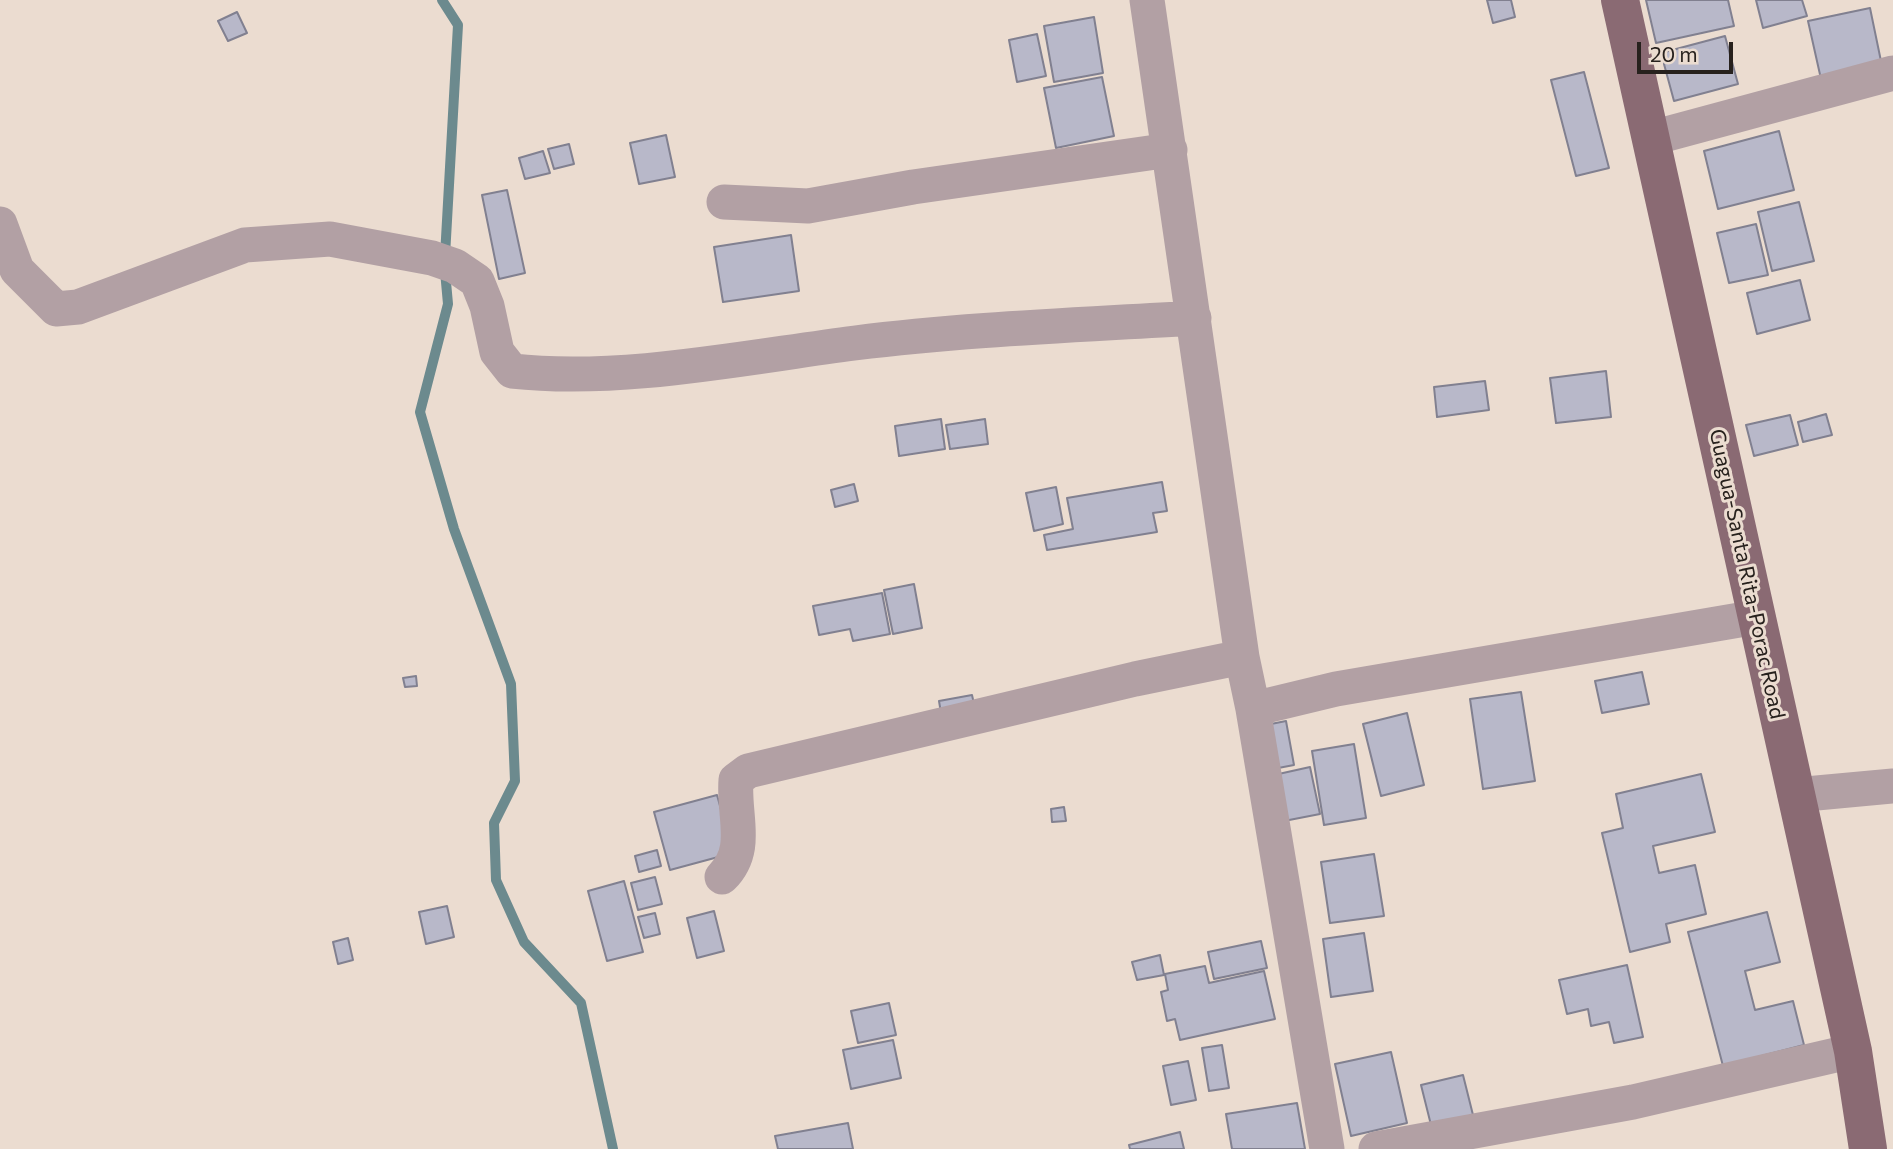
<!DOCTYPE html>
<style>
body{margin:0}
#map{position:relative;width:1893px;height:1149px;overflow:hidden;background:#ebdcd0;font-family:Commissioner,sans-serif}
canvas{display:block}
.scale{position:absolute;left:1637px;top:42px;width:96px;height:32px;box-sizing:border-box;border:4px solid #27211d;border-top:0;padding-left:9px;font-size:21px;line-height:24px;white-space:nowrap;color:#27211d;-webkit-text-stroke:5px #ebdcd0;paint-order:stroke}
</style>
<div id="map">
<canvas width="1893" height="1149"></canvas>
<div class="scale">20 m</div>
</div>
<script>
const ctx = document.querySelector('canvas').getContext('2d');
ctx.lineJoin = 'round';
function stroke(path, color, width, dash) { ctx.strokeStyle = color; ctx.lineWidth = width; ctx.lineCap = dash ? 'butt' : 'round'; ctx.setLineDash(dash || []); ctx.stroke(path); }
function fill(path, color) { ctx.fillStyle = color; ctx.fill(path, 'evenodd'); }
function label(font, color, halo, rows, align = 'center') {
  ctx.font = font + ' Commissioner,sans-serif'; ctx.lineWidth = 6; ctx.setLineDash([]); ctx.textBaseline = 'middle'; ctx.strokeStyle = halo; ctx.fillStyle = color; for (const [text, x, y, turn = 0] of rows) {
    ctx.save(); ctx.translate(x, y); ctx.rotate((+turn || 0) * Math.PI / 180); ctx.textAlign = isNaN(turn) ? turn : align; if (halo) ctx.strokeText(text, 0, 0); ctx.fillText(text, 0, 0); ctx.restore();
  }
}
stroke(new Path2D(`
 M442 0 458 25 445 256
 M445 271 448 304 420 412 454 529 511 684 515 781 494 823 496 880 524 942 581 1003 613 1149`), '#6c8a8e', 10);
const building = new Path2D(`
 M1487 0H1511L1515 17 1493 23Z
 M1646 0H1728L1734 26 1656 43Z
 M1756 0H1802L1807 16 1763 28Z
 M1870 8 1882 66 1821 79 1808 21Z
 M237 12 247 33 228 41 218 21Z
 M1094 17 1103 73 1054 82 1044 26Z
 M1037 34 1046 76 1017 82 1009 40Z
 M1725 36 1738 84 1674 101 1661 53Z
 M1584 72 1609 168 1576 176 1551 80Z
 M1102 77 1114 136 1056 148 1044 88Z
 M1779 131 1794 190 1718 209 1704 151Z
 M666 135 675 177 639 184 630 143Z
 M569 144 574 164 554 169 548 149Z
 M543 151 550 173 525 179 519 158Z
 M507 190 525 273 499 279 482 195Z
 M1799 202 1814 261 1772 271 1758 212Z
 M1756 224 1768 275 1729 283 1717 233Z
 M791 235 799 291 723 302 714 247Z
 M1800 280 1810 320 1757 334 1747 293Z
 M1606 371 1611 417 1556 423 1550 378Z
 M1485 381 1489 410 1437 417 1434 387Z
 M1826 414 1832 435 1803 442 1798 422Z
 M1790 415 1798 445 1754 456 1746 425Z
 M941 419 945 449 899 456 895 426Z
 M985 419 988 444 950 449 946 425Z
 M1162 482 1167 511 1153 513 1157 532 1047 550 1044 535 1073 529 1067 498Z
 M854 484 858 501 835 507 831 490Z
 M1056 487 1063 524 1034 531 1026 493Z
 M914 584 922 628 893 634 884 590Z
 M882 593 890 634 853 641 850 629 819 635 813 606Z
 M1642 672 1649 704 1602 713 1595 681Z
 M416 676 417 686 405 687 403 678Z
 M1521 692 1535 781 1483 789 1470 699Z
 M972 695 976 713 942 719 939 701Z
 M1407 713 1424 785 1381 796 1363 724Z
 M1286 721 1294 765 1273 769 1266 725Z
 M1354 744 1366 818 1324 825 1312 751Z
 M1310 767 1320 814 1284 821 1274 775Z
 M1701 774 1715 832 1653 846 1659 873 1695 865 1706 914 1666 924 1670 942 1630 952 1602 833 1623 828 1616 794Z
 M717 795 733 853 670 870 654 812Z
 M1064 807 1066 821 1052 822 1051 809Z
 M657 850 661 866 639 872 635 856Z
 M1374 854 1384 916 1330 923 1321 862Z
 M655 877 662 904 638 910 631 883Z
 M624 881 643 952 607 961 588 891Z
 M447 906 454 937 426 944 419 912Z
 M714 911 724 951 697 958 687 918Z
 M1767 912 1780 962 1745 971 1755 1010 1793 1001 1804 1045 1723 1066 1688 932Z
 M655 913 660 934 644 938 638 917Z
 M1364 933 1373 991 1331 997 1323 939Z
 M348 938 353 960 338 964 333 942Z
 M1261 941 1267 968 1214 979 1208 952Z
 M1160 955 1164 975 1137 980 1132 962Z
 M1627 965 1643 1037 1614 1043 1609 1022 1591 1026 1588 1009 1567 1014 1559 980Z
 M1205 966 1209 983 1264 971 1275 1019 1180 1040 1175 1019 1167 1021 1161 992 1168 990 1165 974Z
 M889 1003 896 1035 858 1043 851 1011Z
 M893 1040 901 1078 851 1089 843 1050Z
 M1222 1045 1229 1088 1209 1091 1202 1048Z
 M1391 1052 1407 1123 1351 1136 1335 1064Z
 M1188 1061 1196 1100 1171 1105 1163 1066Z
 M1463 1075 1473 1115 1431 1125 1421 1085Z
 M1297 1103 1305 1149H1232L1226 1114Z
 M848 1123 853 1149H778L775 1136Z
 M1180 1132 1184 1149H1130L1129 1145Z`);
fill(building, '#b8b8c9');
stroke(building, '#818090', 2);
stroke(new Path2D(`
 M1147 0 1242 657 1253 709 1327 1149
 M1652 138 1893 73
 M724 202 808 206 913 187 1170 150
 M0 224 17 270 56 309 78 307 245 245 330 239 432 258 455 266 477 281 487 306 497 352 512 371C622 383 746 357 855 343 967 329 1081 325 1194 318
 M1253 709 1336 689 1757 617
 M1795 795 1893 786
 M722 877C750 849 733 817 736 780L748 771 1135 679 1242 657
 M1376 1149 1633 1102 1853 1051`), '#b2a0a4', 35);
stroke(new Path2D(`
 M1620 0 1853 1051 1868 1149`), '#8a6a73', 38);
label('21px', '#27211d', '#ebdcd0', [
 ["Guagua-Santa Rita-Porac Road",1747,574,78]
]);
</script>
